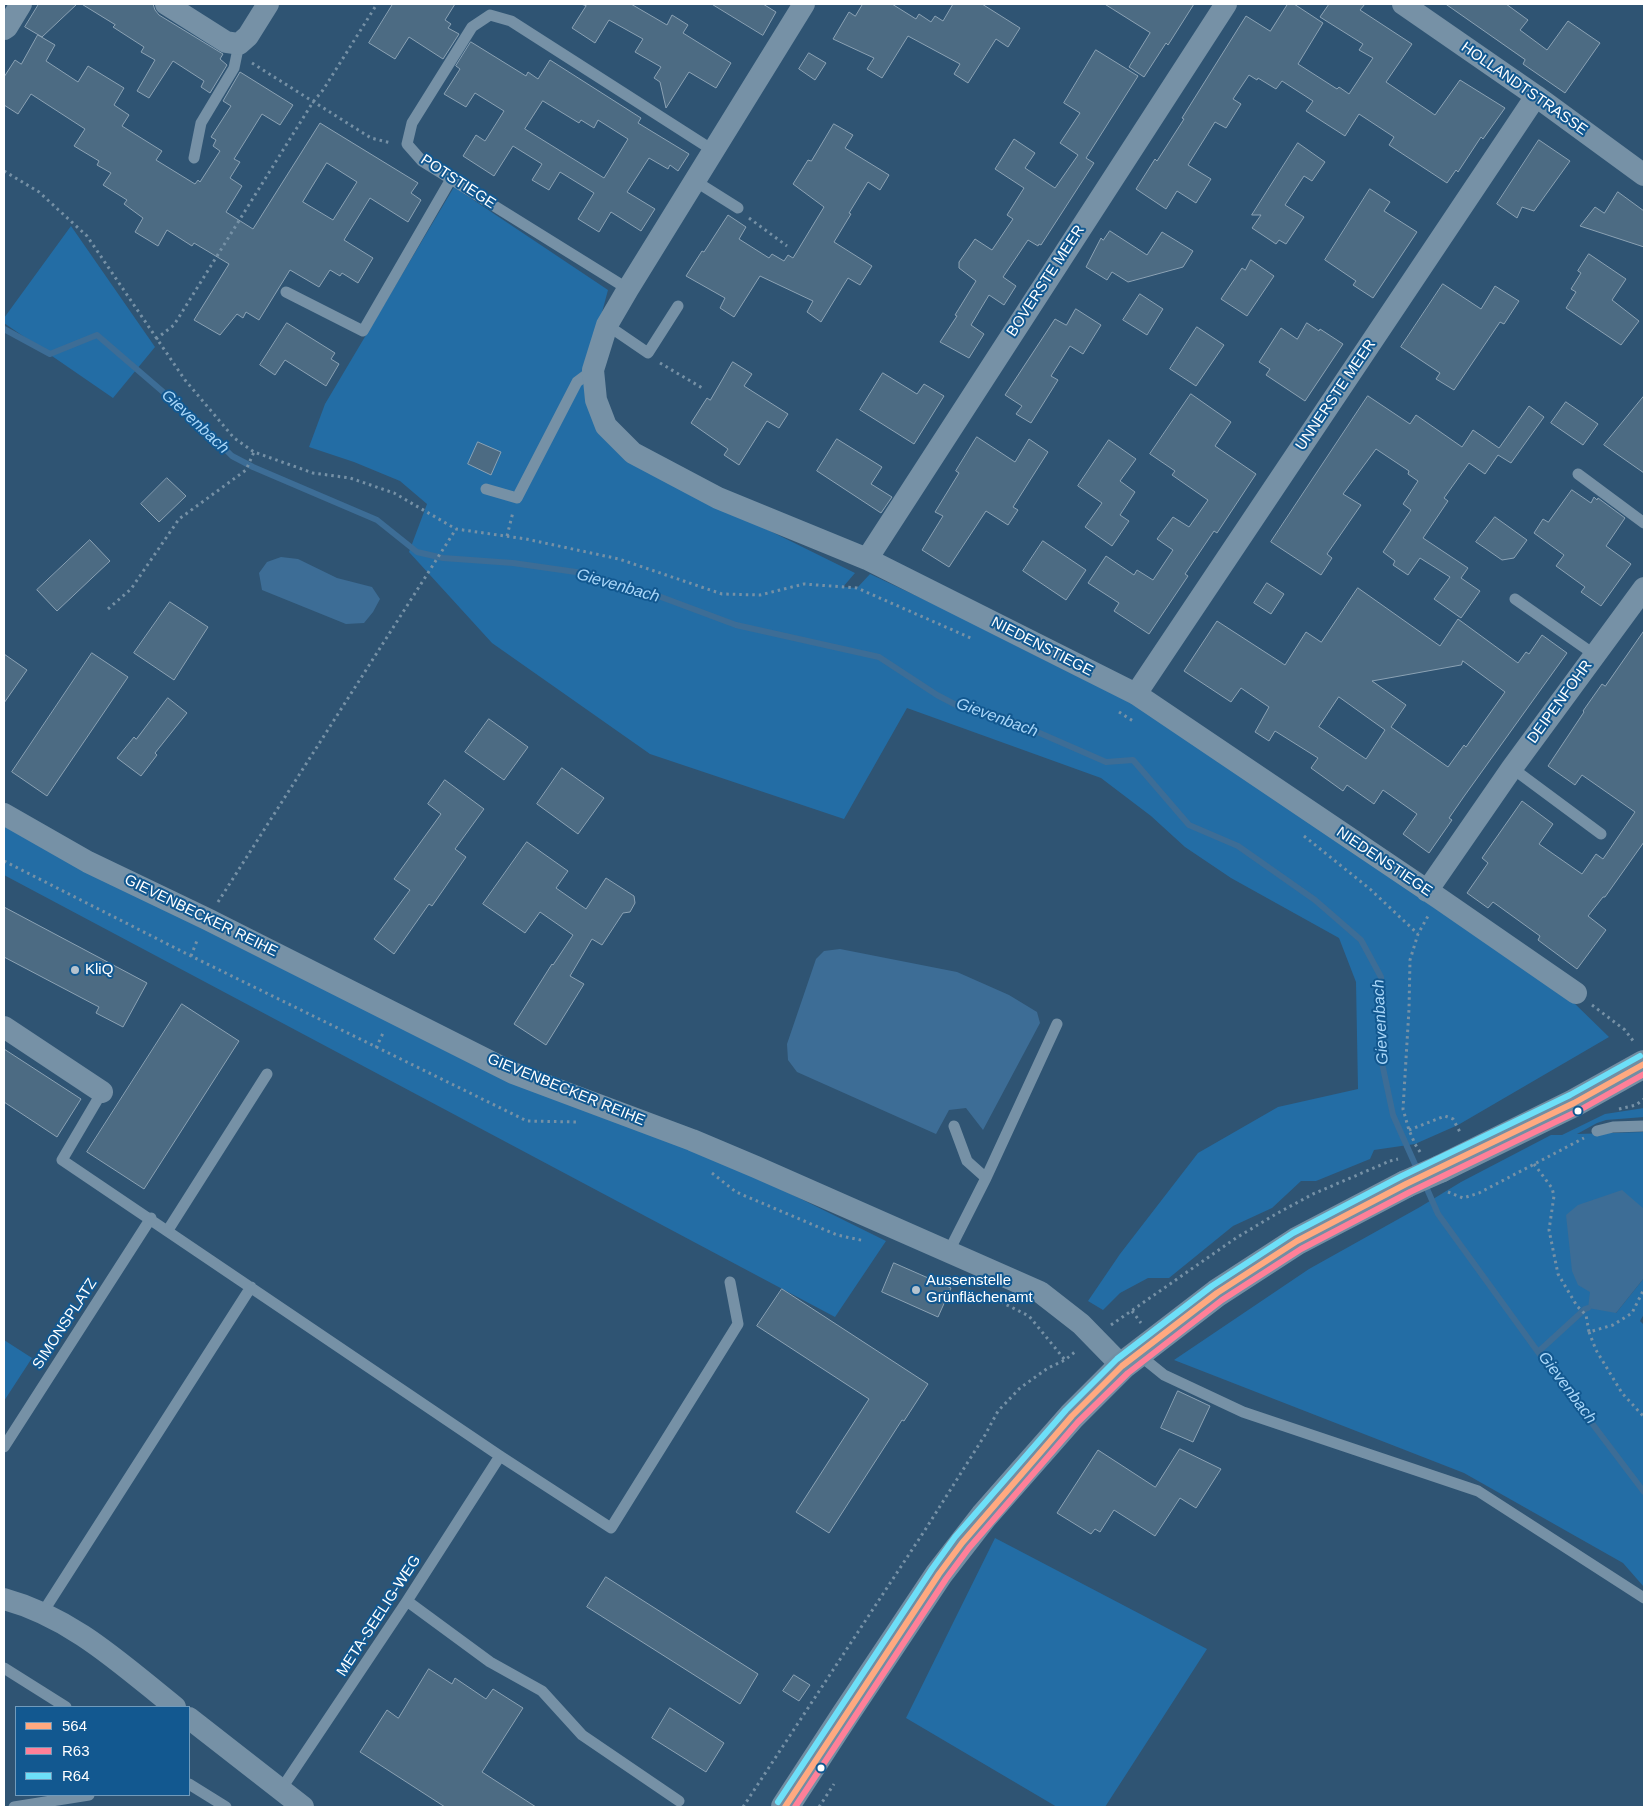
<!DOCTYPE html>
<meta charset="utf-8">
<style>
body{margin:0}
#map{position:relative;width:1648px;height:1811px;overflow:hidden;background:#2f5473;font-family:Arial,sans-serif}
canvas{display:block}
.frame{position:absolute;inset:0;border:5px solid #fff;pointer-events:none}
.legend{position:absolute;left:15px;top:1706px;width:175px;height:90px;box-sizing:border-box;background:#125890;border:1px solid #719bbc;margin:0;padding:6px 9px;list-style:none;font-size:15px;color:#fff}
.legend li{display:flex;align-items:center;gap:10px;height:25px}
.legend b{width:25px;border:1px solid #719bbc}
</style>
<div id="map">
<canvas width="1648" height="1811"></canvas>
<div class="frame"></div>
<ul class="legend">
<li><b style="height:6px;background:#ffa980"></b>564</li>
<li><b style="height:6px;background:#ff8098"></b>R63</li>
<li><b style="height:6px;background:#6ddff8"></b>R64</li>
</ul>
</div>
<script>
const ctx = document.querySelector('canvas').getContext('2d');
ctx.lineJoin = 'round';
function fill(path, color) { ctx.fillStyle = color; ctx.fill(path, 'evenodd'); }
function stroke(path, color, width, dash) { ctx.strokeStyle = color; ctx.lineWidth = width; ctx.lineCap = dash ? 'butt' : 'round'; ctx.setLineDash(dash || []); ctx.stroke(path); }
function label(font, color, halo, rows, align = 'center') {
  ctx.font = font + ' Arial,sans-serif'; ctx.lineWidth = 4; ctx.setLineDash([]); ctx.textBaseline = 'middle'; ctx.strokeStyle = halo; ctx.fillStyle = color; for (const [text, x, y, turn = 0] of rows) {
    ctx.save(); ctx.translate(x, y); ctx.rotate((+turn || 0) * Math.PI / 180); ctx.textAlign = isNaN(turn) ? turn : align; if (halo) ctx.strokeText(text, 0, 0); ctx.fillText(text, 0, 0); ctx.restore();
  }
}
fill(new Path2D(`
 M454 187 608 290 587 368 600 429 764 528 855 573 843 587 857 588 870 574C969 621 1069 666 1164 722L1571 1000 1609 1037 1458 1125 1415 1144 1374 1150 1370 1159 1316 1181H1301L1272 1208 1233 1226 1169 1278H1148L1120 1293 1103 1310 1088 1301 1120 1254 1198 1153 1278 1107 1358 1089 1356 982 1339 938 1231 878 1185 847 1151 816 1101 778 907 708 844 819 650 754 492 643 409 552 427 504 400 481 354 462 309 447 325 404Z
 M71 226 155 347 113 398 4 323V318Z
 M4 817 562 1098 702 1150 886 1241 835 1317 4 875Z
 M1644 1108V1117L1606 1120 1597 1123 1577 1134 1644 1132V1272L1590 1292 1616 1313 1644 1278V1314L1640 1321 1644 1325V1587L1623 1563 1464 1473 1174 1360 1309 1269 1420 1207 1461 1182 1551 1135H1562L1605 1114Z
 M4 1340 32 1358 4 1401Z
 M995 1538 1207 1649 1105 1807H1057L906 1718Z`), '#236da5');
fill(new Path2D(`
 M281 557 298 559 337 578 372 587 380 599 373 612 364 623 346 624 262 590 259 573 267 562Z
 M840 949 957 972 1009 995 1037 1012 1040 1023 983 1130 966 1108 949 1110 936 1134 797 1072 788 1060 787 1044 816 959 824 951Z
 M1622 1190 1644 1209V1278L1616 1313 1588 1308 1590 1292 1578 1285 1572 1271 1566 1215 1578 1205Z`), '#3d6d96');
stroke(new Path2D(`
 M4 329 50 354 97 335 198 422 232 456 253 467 377 520 417 552 443 558 513 563 576 572 661 597 736 625 879 657 937 695 962 708 1003 717 1106 762 1133 760 1189 825 1238 846 1315 900 1361 940 1381 977 1382 1063 1393 1115 1418 1171
 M1424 1182 1438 1214 1538 1352 1644 1492
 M1538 1352 1585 1309 1588 1308`), '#3d6d96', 6);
const building = new Path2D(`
 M39 4H77L42 37 25 27Z
 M82 4H153L155 10 159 15 223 54 220 59 227 65 210 93 201 87 204 81 173 61 149 98 137 91 155 60 141 52 144 47 113 27 115 25Z
 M393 4H455L445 20 451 24 448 28 459 34 443 59 409 37 395 59 369 43Z
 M581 4H631L667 25 672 15 688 25 683 33 731 63 716 88 689 72 666 108 660 82 654 78 661 67 635 52 643 39 609 20 595 43 572 28 586 6Z
 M712 4H763L776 12 763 35Z
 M863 4H892L916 19 919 14 931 22 935 16 943 21 953 4H982L1020 28 1008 47 996 39 968 83 954 74 960 64 908 36 882 78 867 69 874 58 833 39 849 12 855 16Z
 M1105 4H1194L1168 45 1166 43 1144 77 1129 67 1150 33Z
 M1288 4H1294L1323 23 1298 64 1337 89 1339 87 1349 94 1373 58 1359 50 1363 44 1320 17 1329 4H1365L1360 10 1412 44 1386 82 1435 115 1460 80 1505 108 1483 139 1481 137 1458 172 1456 170 1447 183 1389 145 1394 137 1359 114 1345 136 1306 111 1313 101 1282 81 1276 89 1258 78 1257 80 1249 75 1233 99 1241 104 1226 128 1215 122 1188 165 1211 179 1196 203 1177 191 1166 209 1136 189 1155 159 1157 161 1184 119 1182 118 1246 16 1270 31Z
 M1446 4H1506L1528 20 1520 30 1547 50 1568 21 1600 43 1565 93 1523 64 1525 60Z
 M38 35 55 45 46 61 78 82 88 66 124 88 114 105 129 115 122 126 162 151 156 160 195 184 198 180 200 182 220 151 213 146 216 140 211 137 231 106 223 101 240 72 293 105 280 125 262 114 234 159 240 162 230 178 242 186 226 212 253 229 320 123 418 183 411 193 421 200 408 222 370 198 344 240 373 258 358 283 342 273 340 276 330 270 319 287 290 270 259 320 246 312 243 318 237 314 220 335 194 320 229 264 194 243 192 246 167 230 158 246 135 232 143 218 124 204 127 200 103 185 111 173 97 165 99 161 74 146 85 129 31 94 18 114 4 105V77L15 60 21 64ZM327 163 357 182 333 220 303 202Z
 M471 42 526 76 528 72 538 79 550 60 641 118 638 123 689 154 678 171 670 165 668 169 649 158 627 192 655 209 641 231 611 212 599 232 578 219 594 193 560 172 549 190 532 180 542 164 513 146 494 176 463 156 476 135 485 141 504 111 475 93 466 107 444 94 460 69 456 66ZM543 101 579 123 581 120 594 128 598 120 628 139 604 178 525 129Z
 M1096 50 1138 76 1086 158 1094 163 1041 245 1039 244 1038 246 1028 240 1003 277 1016 286 1004 305 989 295 971 325 984 334 969 358 940 342 957 316 955 315 976 281 959 268V262L975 239 992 250 1013 219 1007 215 1024 188 995 169 1014 139 1035 153 1025 168 1055 188 1078 155 1060 143 1080 113 1064 103Z
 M809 53 826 63 815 80 799 69Z
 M834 124 853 135 845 148 889 175 880 190 868 182 849 213 851 214 834 242 872 266 860 285 848 278 821 322 807 312 813 301 760 276 734 317 720 308 725 298 686 276 702 251 704 252 728 215 746 227 739 239 769 258 772 254 784 261 788 255 793 258 824 207 793 184 808 160 811 161Z
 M1539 140 1570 161 1534 211 1522 207 1517 218 1497 204Z
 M1298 143 1325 162 1312 181 1304 176 1285 205 1304 217 1286 244 1279 240 1276 244 1252 228 1261 215H1252Z
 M1370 189 1390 202 1384 211 1417 232 1373 298 1353 285 1356 281 1325 260Z
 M1618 192 1644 211V247L1580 226 1595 207 1604 213Z
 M1110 231 1147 255 1162 232 1193 251 1183 267 1128 282 1112 272 1107 280 1086 267 1101 238 1103 240Z
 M1589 254 1626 279 1612 300 1639 321 1621 345 1566 308 1576 292 1571 289 1581 273 1578 271Z
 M1251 260 1274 276 1247 316 1221 299 1242 268 1245 270Z
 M1443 284 1481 309 1495 286 1519 301 1504 324 1500 322 1454 390 1436 379 1440 373 1401 347Z
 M1140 294 1163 309 1147 335 1123 320Z
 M1076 309 1101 325 1083 354 1070 346 1051 376 1058 380 1031 423 1016 414 1022 406 1005 395 1055 319 1066 325Z
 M287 323 335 353 331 359 339 364 326 386 285 360 275 375 260 365Z
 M1307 323 1319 331 1320 329 1343 344 1305 401 1266 375 1270 369 1259 362 1281 328 1297 339Z
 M1197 327 1224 345 1196 386 1170 369Z
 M733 362 752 374 744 386 788 414 779 428 767 421 739 465 724 455 728 449 691 423 707 398 710 400Z
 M883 373 917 394 924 384 944 396 914 444 860 410Z
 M1191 394 1231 422 1215 446 1256 474 1217 533 1214 531 1185 574 1188 576 1149 634 1114 611 1119 603 1088 583 1106 556 1134 575 1137 570 1153 580 1173 550 1157 539 1173 517 1189 527 1208 500 1172 475 1175 471 1150 454Z
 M1368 396 1410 424 1416 415 1462 447 1473 430 1499 448 1529 406 1544 417 1511 463 1498 455 1485 474 1469 463 1444 498 1448 501 1423 538 1468 568 1461 578 1480 591 1461 618 1434 599 1450 577 1420 558 1408 575 1393 565 1395 561 1383 552 1411 510 1403 504 1418 481 1408 474 1409 471 1376 449 1343 494 1361 505 1327 554 1332 558 1321 575 1271 542Z
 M1644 396V473L1604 445Z
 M1566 402 1598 424 1583 445 1551 423Z
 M977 437 1015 462 1029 439 1048 452 1013 507 1018 510 1008 525 986 511 949 567 922 550 943 516 935 512 959 473 956 471Z
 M837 439 882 467 871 484 892 497 881 513 817 471Z
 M1109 440 1136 459 1120 481 1135 492 1120 515 1129 521 1112 546 1085 527 1102 503 1078 486Z
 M478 442 501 452 491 475 468 464Z
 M167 478 186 496 159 522 141 504Z
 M1572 490 1591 503 1594 497 1597 500 1598 498 1625 518 1606 546 1631 564 1601 606 1581 592 1585 587 1556 566 1564 555 1534 533 1543 519 1548 522Z
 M1495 517 1527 540 1514 558 1502 560 1476 542Z
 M90 540 110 561 57 611 37 590Z
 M1043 541 1086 570 1066 600 1023 571Z
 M1267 583 1284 594 1271 614 1254 603Z
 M1358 588 1440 646 1458 619 1518 663 1526 652 1529 654 1542 635 1567 653 1465 795 1449 818 1452 820 1429 853 1403 834 1417 814 1383 790 1374 804 1347 785 1343 791 1311 768 1318 758 1275 731 1269 741 1255 732 1269 707 1241 688 1231 702 1184 671 1217 621 1285 665 1306 632 1321 642ZM1463 661 1505 692 1466 747 1464 745 1448 767 1391 727 1406 705 1372 681 1461 665ZM1339 697 1385 730 1366 759 1319 727Z
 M170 602 208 627 174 680 134 653Z
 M1644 631V842L1605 897H1603L1588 916 1606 930 1577 969 1538 940 1540 936 1493 902 1488 908 1467 893 1488 863 1482 858 1522 801 1553 824 1539 844 1582 874 1596 854 1603 859 1635 812 1582 775 1575 785 1548 766 1584 712 1583 711 1602 684 1605 686Z
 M92 653 128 677 47 796 12 772Z
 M4 654 27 670 4 703Z
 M168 698 187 713 155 753 157 755 141 776 117 758 134 737 136 739Z
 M489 719 528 747 504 780 465 752Z
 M562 768 604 798 578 834 537 804Z
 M445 780 484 809 455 849 466 857 432 906 429 904 394 954 374 939 410 890 394 879 441 814 428 804Z
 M527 842 568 871 556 888 586 909 606 878 634 896 635 903 630 912 623 913 602 945 592 939 570 976 584 984 546 1045 514 1024 552 964 553 965 573 935 540 912 525 933 483 904Z
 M4 907 147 983 123 1027 96 1013 99 1007 4 957Z
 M182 1004 239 1041 144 1189 87 1152Z
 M4 1049 81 1099 57 1137 4 1102Z
 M894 1263 951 1288 938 1317 882 1292Z
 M782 1289 928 1384 904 1421 902 1420 829 1533 796 1512 869 1399 757 1326Z
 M1178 1391 1210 1406 1193 1442 1161 1428Z
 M1180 1449 1221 1469 1196 1508 1180 1498 1155 1536 1114 1510 1100 1532 1095 1529 1091 1534 1057 1513 1098 1450 1155 1487Z
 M606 1577 758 1674 740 1704 587 1607Z
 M429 1669 452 1684 455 1678 486 1699 493 1689 523 1708 482 1772 536 1807H445L360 1752 387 1710 398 1718Z
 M794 1675 810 1685 799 1701 783 1691Z
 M670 1708 724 1743 706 1772 652 1738Z`);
fill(building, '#4c6b83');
stroke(building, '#8ba2b4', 1);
stroke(new Path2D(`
 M252 63 371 138 391 143
 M4 171 39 192 87 236 185 380 234 438 254 452 313 473 350 478 394 493 456 529 526 539 619 559 722 594 760 595 804 584 857 588 973 639
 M749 218 787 246
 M156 339 174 325 313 102 323 90 377 4
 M660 363 704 389
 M507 536 513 512
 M108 609 131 589 179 519 246 470 254 452
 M1119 712 1133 721
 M1304 836 1370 889 1418 934
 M4 861 191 956 527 1121 577 1122
 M218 902 456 529
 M191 956 198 938
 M1592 1005 1625 1030 1634 1042
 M376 1048 384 1031
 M1619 1109 1636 1105 1644 1099
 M1409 1130 1445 1116 1453 1119 1461 1134
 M1420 1152 1415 1144 1409 1130 1403 1109 1409 1009 1410 960 1418 934 1428 916
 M1534 1164 1552 1188 1554 1196 1549 1230 1558 1274 1577 1306 1586 1315 1589 1332 1613 1325 1632 1313 1644 1289
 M712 1173 736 1192 837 1235 865 1241
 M1448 1192 1463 1198 1479 1193 1584 1138
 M995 1299 1029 1316 1065 1360
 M1132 1311 1141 1323
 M1111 1325 1236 1238 1276 1214 1313 1194 1390 1161
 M1589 1332 1596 1350 1622 1393 1644 1417
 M743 1807 925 1530 985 1435 998 1411 1020 1388 1048 1368 1065 1360 1076 1351
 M819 1807 834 1784`), '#7691a6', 3, [2.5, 4]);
stroke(new Path2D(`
 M194 158 201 123 234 68 239 44
 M695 181 738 208
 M628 289 422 161 407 144 412 123 472 27 490 15 511 21 714 151
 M286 292 363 331 451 179
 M607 325 648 353 678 306
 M1578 474 1644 523
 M486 489 517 498 577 382 593 370
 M1515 599 1595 655
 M1512 768 1601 834
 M102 1092 62 1160 500 1456 611 1528 738 1324 730 1282
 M954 1126 967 1161 986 1178
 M1597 1131 1613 1127 1644 1126
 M168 1230 267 1074
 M949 1251 986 1178 1057 1024
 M1138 1354 1164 1375 1243 1412 1478 1491 1644 1598
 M4 1447 151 1218
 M407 1601 490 1662 542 1691 582 1735 679 1801
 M43 1612 251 1287
 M4 1668 66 1707
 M189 1784 226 1807
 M280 1791 407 1601 500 1456
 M14 1807 89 1795`), '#7691a6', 11);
stroke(new Path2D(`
 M166 4 226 42 239 44 248 36 268 4
 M804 4 628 289 607 325 593 370 596 400 606 426 633 453 718 498 867 559 1136 694 1440 899 1576 993
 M1403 4 1536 96 1644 175
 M4 29 7 27 21 4
 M867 559 1226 4
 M1136 694 1536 96
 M4 814 88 862 207 919 513 1073 692 1140 756 1167 1040 1292 1081 1324 1122 1366
 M1427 891 1512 768 1644 588
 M4 1027 102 1092
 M4 1599C73 1618 121 1664 175 1707
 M189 1718 303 1807`), '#7691a6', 22);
stroke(new Path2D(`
 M1440 1169 1574 1103 1644 1064
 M785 1807 845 1715 939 1574 984 1516 1072 1416 1122 1366 1217 1293 1297 1241 1406 1184`), '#728ea3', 28);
stroke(new Path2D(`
 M1390 1161 1398 1159`), '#7691a6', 3, [2.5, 4]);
stroke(new Path2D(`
 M1406 1184 1440 1169`), '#728ea3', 28);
stroke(new Path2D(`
 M785 1807 939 1574 962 1543 1072 1416 1122 1366 1217 1293 1297 1241 1406 1184 1574 1103 1644 1064`), '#ffa980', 6);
stroke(new Path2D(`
 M795 1807 946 1579 969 1548 1078 1422 1128 1373 1222 1300 1301 1249 1410 1192 1578 1111 1644 1074`), '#ff8098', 6);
stroke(new Path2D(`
 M778 1802 932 1569 955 1537 1066 1410 1117 1359 1212 1286 1293 1233 1402 1176 1570 1095 1640 1056`), '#6ddff8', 6);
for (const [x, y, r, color] of [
 [75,970,5,"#b6c3ce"],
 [1578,1111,4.5,"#fff"],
 [916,1290,5,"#b6c3ce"],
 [821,1768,4.5,"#fff"]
]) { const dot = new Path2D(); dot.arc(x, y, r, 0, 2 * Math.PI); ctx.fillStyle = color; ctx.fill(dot); stroke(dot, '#125890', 2); }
label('15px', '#fff', '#125890', [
 ["HOLLANDTSTRASSE",1524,89,35],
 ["POTSTIEGE",458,182,33],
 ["BOVERSTE MEER",1046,281,-57],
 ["UNNERSTE MEER",1336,395,-56],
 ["NIEDENSTIEGE",1042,647,27],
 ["DEIPENFOHR",1560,702,-54],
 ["NIEDENSTIEGE",1384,862,34],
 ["GIEVENBECKER REIHE",201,916,26],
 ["GIEVENBECKER REIHE",566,1090,22],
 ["SIMONSPLATZ",65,1324,-57],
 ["META-SEELIG-WEG",379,1616,-57]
]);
label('15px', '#fff', '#125890', [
 ["KliQ",85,970],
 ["Aussenstelle",926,1281],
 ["Grünflächenamt",926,1298]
], 'left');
label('italic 16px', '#a9d7f9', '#125890', [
 ["Gievenbach",195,422,43],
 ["Gievenbach",618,586,16],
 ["Gievenbach",997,718,20],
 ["Gievenbach",1381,1022,-93],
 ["Gievenbach",1567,1388,53]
]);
</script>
